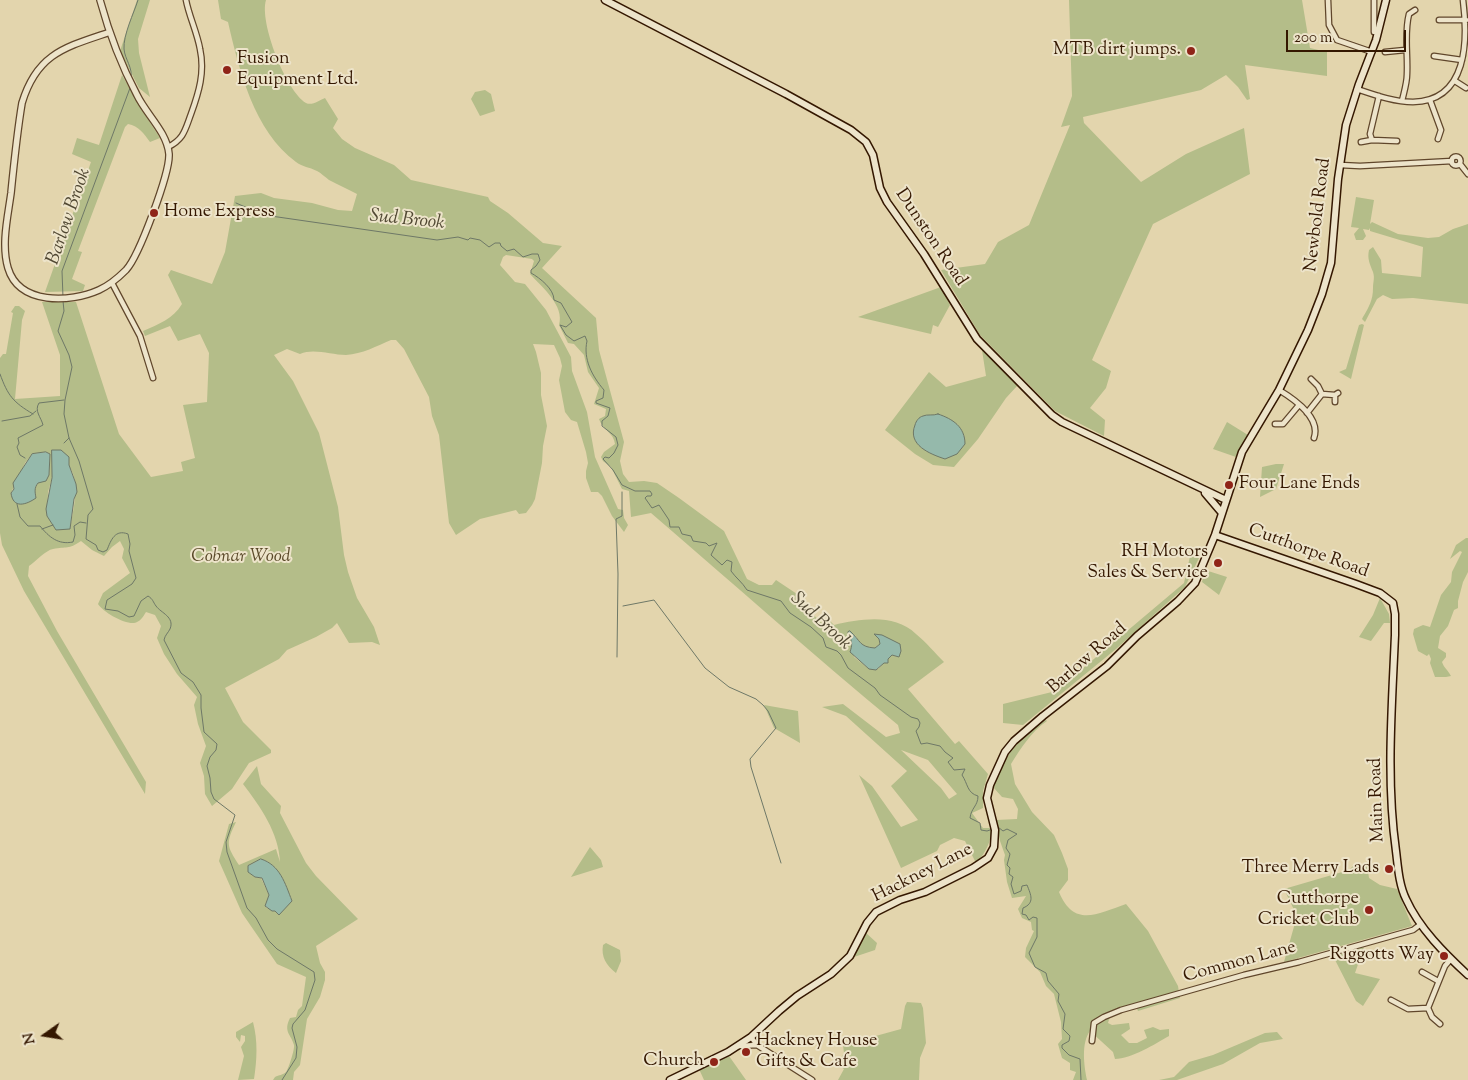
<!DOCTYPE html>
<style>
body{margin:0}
#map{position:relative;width:1468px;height:1080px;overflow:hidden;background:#e3d5ad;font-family:"Sorts Mill Goudy",serif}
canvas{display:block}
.north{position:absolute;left:20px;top:1010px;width:50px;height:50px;-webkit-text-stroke:4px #ede4ca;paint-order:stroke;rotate:257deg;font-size:14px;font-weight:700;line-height:20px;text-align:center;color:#341700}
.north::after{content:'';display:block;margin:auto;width:18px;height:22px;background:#341700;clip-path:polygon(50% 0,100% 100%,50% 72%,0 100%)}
.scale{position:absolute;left:1286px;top:30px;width:120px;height:22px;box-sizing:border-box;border:2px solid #341700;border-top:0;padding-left:6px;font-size:15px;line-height:18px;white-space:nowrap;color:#341700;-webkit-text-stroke:4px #ede4ca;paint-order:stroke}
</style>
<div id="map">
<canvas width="1468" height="1080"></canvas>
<div class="north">N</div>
<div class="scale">200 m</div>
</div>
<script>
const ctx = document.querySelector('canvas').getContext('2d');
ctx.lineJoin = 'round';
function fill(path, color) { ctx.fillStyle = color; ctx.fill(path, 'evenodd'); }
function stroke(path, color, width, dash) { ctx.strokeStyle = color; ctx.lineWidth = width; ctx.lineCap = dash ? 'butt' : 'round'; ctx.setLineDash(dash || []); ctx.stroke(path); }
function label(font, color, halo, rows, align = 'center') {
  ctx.font = font + ' "Sorts Mill Goudy",serif'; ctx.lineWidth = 4; ctx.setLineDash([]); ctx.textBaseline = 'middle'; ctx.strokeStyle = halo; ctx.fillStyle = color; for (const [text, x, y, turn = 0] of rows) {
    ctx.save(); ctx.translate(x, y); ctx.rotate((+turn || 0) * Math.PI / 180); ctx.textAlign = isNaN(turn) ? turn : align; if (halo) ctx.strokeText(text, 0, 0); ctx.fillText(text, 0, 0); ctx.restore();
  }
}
fill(new Path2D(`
 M137 0H150L138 39 139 53 150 97 139 88 120 51Z
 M218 0H266C259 22 286 91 306 103 312 106 320 100 325 98L338 119 333 128 342 139 355 148 394 165 411 180 488 197 490 201 508 213 543 243 562 246 542 268 596 318 599 350 624 442 620 461 623 474 629 482 644 481 657 483 679 498 724 531 747 579 759 585H772L776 580 797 594 803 605 822 623 830 621 834 625C861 619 894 613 916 634 926 642 935 653 944 662L908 689 955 744 959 741 988 774 983 791V808L972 813 983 828H992C991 841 986 853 976 863L965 841 954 838 940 845 937 851 901 868 859 775 872 786 901 827 918 820 891 786 907 771 846 716 822 707 843 704 886 737 900 733 898 725C814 656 734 584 651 513L631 517 629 491 622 489 611 467 603 461 601 457 604 452 615 444C614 433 602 429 599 419L605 416 606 409 594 404 599 388 588 372 584 355 574 344 568 343 559 325C565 306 542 287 530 274L534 261 532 259 506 255 503 257 500 265 515 282 525 284 546 310 571 357 572 371 587 412 595 457 618 509 623 510 624 518 628 525 624 532 612 516 602 496 598 492H591L586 478V471L588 463 586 452 577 422 571 420 565 412 559 380 562 366 560 358 554 345 533 344 536 352 541 373V395L547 426 543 446 542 463 535 499 532 505 526 513 519 514 516 510 480 519 456 535 449 523 439 435 432 416 429 397 404 349 396 340H391C377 346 362 354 346 355 331 355 314 348 300 354L287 349 274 355 293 381 319 433 338 507 344 555 348 572 357 598 374 627 380 645 372 642 349 643 337 623 332 628 316 637 287 650 279 659 225 688 243 722 271 750V753L249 763 232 789 212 806 205 794 204 776 200 763 206 746 198 724 194 705 197 697 177 674 164 654 157 638 161 626 155 615 146 612C143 617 140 622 134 623 124 624 103 612 98 604L103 593 130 573 122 558 124 549 120 541 112 547 104 556 92 550 81 541C68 550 67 546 53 549 46 550 36 561 29 566L28 576 57 631 146 782 145 794 24 591 2 545 0 533V358L3 354H6L13 313 11 312 15 306H19L25 311 22 320 15 399 60 396V355L42 302H76L119 434 151 477 183 471 181 462 195 458 183 405 207 402 209 353 200 334 178 341 170 326 145 336 143 331C159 324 173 319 182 304L168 275 171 270 212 284 225 252 235 196 261 193 274 198 312 203 338 210 352 211 357 194C348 189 338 185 329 180 325 177 321 173 317 171 309 167 303 167 296 162 254 131 239 70 228 22L221 19ZM52 451C57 455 63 459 67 464 82 480 73 510 70 529H56L47 516 48 492 52 478ZM46 452 50 454 49 475 38 483 34 489 11 493 25 463 32 454ZM875 634 899 657 892 655 888 659V663H884L878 669H869L854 657 851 638 855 635C860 645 865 648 875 648L880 644 879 639ZM901 750 928 760 957 794 949 799 941 788Z
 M1069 0H1302L1310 48 1327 52V76L1245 65 1250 99 1247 100 1238 87 1226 75 1201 90 1083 117 1084 123 1141 182 1186 154 1244 128 1250 174 1153 224 1092 360 1111 371 1106 388 1090 408 1105 420 1104 436 1055 411 980 335 941 270 985 264 998 242 1029 225 1070 125 1061 127 1072 96Z
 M122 75 142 110 160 138 150 142C144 134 139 126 128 124L125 127 78 251 82 252 72 279 85 285 83 291 45 292 91 162 72 154 77 138 99 145Z
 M485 90 491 94 495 111 480 116 471 99 475 92Z
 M1356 197 1374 200 1370 224 1372 222 1398 234 1428 238 1439 237 1453 229 1468 224V304L1413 298 1392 299 1383 295 1377 299 1365 322 1362 319 1363 317C1369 307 1373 300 1373 288 1373 282 1375 278 1373 272 1370 264 1367 259 1369 250L1373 247 1381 260 1382 273 1421 277 1423 247 1370 231V228L1369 230 1363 229 1366 236 1363 240H1356L1354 234 1359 228 1351 227Z
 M941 287 950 305 938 327 933 325 931 334 858 317Z
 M1362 324 1364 325 1351 379 1339 372 1346 369 1359 325Z
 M982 350 1018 385 1006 398 978 439 954 467 933 465 915 454 885 430 929 372 946 387 986 376Z
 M1227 422 1248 435 1236 457 1213 449Z
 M1276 464H1284L1276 489 1260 497 1262 467Z
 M1466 538H1468V572L1463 582 1458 601V608L1454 610 1448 626 1440 636 1438 648 1446 653V657L1442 662C1444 668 1448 670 1451 676L1446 677H1435L1430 663 1431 659 1429 654 1427 656 1418 651 1413 634 1414 629 1423 625 1430 627 1441 595 1451 582 1452 572 1462 552 1460 551 1450 559 1456 545Z
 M1191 552 1199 558 1185 587 1116 649 1023 725 1003 723V704L1056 691 1184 583Z
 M1205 570 1227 577 1219 595 1202 582Z
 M1380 598 1389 614 1390 623H1384L1371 641 1359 637 1373 615Z
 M764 705 798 711 800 743 774 728Z
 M1046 720 1047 721C1031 732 1021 748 1011 764L1015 784 1032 812 1054 835 1062 853 1068 869V880L1059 892C1074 928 1097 914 1126 904L1148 931 1178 986 1180 998 1138 1011 1135 1004 1111 1013 1108 1023 1112 1025 1129 1023 1130 1029 1121 1035 1129 1043H1137L1147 1038 1144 1030 1153 1027 1160 1030 1169 1029V1036C1155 1044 1131 1059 1115 1059L1113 1052 1090 1031C1081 1043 1084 1066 1087 1080H1073L1076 1072 1070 1070V1063L1062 1058 1058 1044 1062 1039 1061 1022 1054 994 1046 986 1040 972 1025 957 1026 948 1034 931 1032 930 1031 922 1022 918 1018 909 1026 896 1012 898 1007 882 1004 860 1005 855 1000 841 996 820 1017 819 1018 809 1013 799 1002 797 993 787C1006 755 1016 739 1046 720Z
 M257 766 261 784 281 806 280 813 306 863 316 876 358 919 316 946 320 963 325 972V980L320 997 307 1019 300 1065 294 1072 293 1080H273L275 1077C279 1075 283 1075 286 1072 288 1070 295 1049 294 1045 291 1034 283 1032 290 1018L296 1017 298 1010 302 1006 306 977 277 964 242 913 219 861 229 824 236 822C226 843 226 845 239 865L276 849 280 862C279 833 260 806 243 784ZM261 859C280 865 284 883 292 901L275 910 266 908 269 895 261 878 255 877 248 872V866Z
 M590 847 601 860 603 867 571 877Z
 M1367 864 1369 878 1380 885 1397 889 1412 926 1284 962 1297 916 1284 889 1349 870 1353 866Z
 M865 932 877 943 875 950 854 957Z
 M606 943 620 950 621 961 616 973C606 965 601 957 603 945Z
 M1364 947 1355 973 1380 979 1363 1006 1356 1001 1333 956Z
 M907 1002 921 1003 923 1008 926 1043 920 1058 919 1080H838L844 1069 837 1064 844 1053 843 1045 901 1029 905 1006Z
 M253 1022C258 1041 257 1060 254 1079L238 1080 244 1056 241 1047 245 1041V1036L241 1035 240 1042 236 1037V1032Z
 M1277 1032 1283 1039 1260 1043 1223 1064 1177 1080H1159L1174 1077 1189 1062 1213 1055 1265 1033Z
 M729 1056 746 1080H704L699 1069Z`), '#b4bd89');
const water = new Path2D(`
 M938 414C953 419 965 427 965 444L957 454 945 459C930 454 907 445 915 425 916 421 919 417 923 416 927 414 933 416 938 414Z
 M52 450H61L69 457V465L76 484 77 492 74 499 70 529 56 530 47 516 46 509 52 478Z
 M46 452 50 454 49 475 46 481 38 483C34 488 35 492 36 498 26 505 13 509 11 493L14 489 13 483 32 454Z
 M850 631C861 641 859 647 875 648L880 644 879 639 874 634 882 635 900 644 901 651 899 657 892 655 888 659V663H884L876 670 869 669 850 652C852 646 853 641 848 635V632Z
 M261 859C280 865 285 883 292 901L279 915 275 911H272L265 906 269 895 262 878 255 877 248 872V866Z`);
fill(water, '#95b9ab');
stroke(water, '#6e7867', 1);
stroke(new Path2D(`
 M131 79C133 67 125 60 124 49 123 35 134 13 138 0
 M236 203 264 215 437 240 458 237 468 240 470 238 480 240 489 247 495 243H500L501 246 507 251 514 249 523 257 532 254H538L540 260 536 266 531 270V273C540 278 554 289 554 300L561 303 572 322 566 327 560 325 566 335 574 341 585 336 587 341C583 359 592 376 604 390L603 398 596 401V403L610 408 608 416 602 421V426L616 437 618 445 614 453 609 458 605 457 603 459 613 470 622 485 635 491H650L652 494 651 496H647L645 498 652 508 659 505 669 520 670 527H679L682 534 691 536 693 541 706 543 709 546 717 543 711 555 722 565 727 560 732 562 731 571C736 578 742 582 747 590L781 601 790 613 811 627 823 638 826 647 837 651 841 655 848 668 875 688 880 695 911 717 918 719 920 723 919 727 916 731 921 744 927 743 940 746 945 752 953 758 948 762 954 770 965 769 962 775C968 784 967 793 978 796 978 806 971 808 970 818L980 823 981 830 987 831 993 829
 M63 297 62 271 130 88
 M63 301 64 311 58 331 69 355 72 367 65 400 64 414 69 438 79 461 93 509 88 515 86 539 96 545 98 550 103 552 107 550C111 540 115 529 128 534L130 544 129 551 136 578 132 584 107 600 105 609 118 611 129 617 134 616 141 601 148 596C153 599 153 602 156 606 161 613 175 617 170 629 168 633 165 635 164 640L181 673 193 682 201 695V708L204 732 217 744 216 750 210 757 207 766 210 778 211 792 214 799 235 815 226 842 227 852 247 908 256 918 268 940 277 949 314 972 315 980 305 1010 293 1024 292 1028 297 1047 296 1058 282 1080
 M0 374C8 396 13 402 33 414
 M2 421 30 416 36 411
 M64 443 69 438
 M25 458 20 455 17 447 19 443 18 438 43 425C41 417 34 411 39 403L64 400
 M17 504 20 517 28 526H40C49 537 58 545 73 542L75 535 74 526 80 522 86 523
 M42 529 53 525
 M623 606 654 600 705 668 729 687 756 699 763 705 768 711 776 728 750 759 751 767 781 863
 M617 657 618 574 616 519 622 516V492
 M996 828 998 827 1003 831 1007 829 1017 834 1008 840 1006 848 1010 854 1007 865 1010 868 1009 874 1013 877 1011 884 1014 894 1021 891 1022 886 1027 885C1031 895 1035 903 1023 908L1022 914 1026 915 1029 920 1033 917 1037 918V937L1029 953 1035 967 1046 973 1048 981 1059 994 1058 1001 1065 1014 1063 1029 1070 1036 1069 1041 1062 1045V1048L1069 1055 1080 1059 1081 1080`), '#6e7867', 1);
const minor = new Path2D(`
 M1328 0 1329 25 1337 40 1372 52
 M1439 20H1466
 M1374 32V0
 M1385 52 1405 50
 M1434 56 1462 60
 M1455 81 1466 88
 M1357 89C1375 95 1394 102 1413 102 1468 101 1468 40 1463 0
 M1430 100 1441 130 1438 139
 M1402 101C1404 92 1407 83 1407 74 1408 53 1404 34 1409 14L1415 10
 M1372 140 1370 134 1379 96
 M1361 142 1372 140 1397 141
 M168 147C184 139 185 130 191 114 199 92 205 72 200 49 197 32 189 16 186 0
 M1451.5 161a4.5 4.5 0 1 1 9 0a4.5 4.5 0 1 1-9 0Z
 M1460 164 1468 174
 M1340 165 1360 166 1452 161
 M112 283 140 336 153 378
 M1311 379 1318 386 1322 394
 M1279 390C1294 399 1321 418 1314 438
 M1335 402V395L1338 393
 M1307 413 1322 394 1335 395
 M1275 424H1283L1299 405
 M1422 972 1438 981
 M1391 1000 1408 1009 1428 1008
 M1440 1024 1432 1017 1428 1008 1445 966 1451 959
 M751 1037 757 1045 812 1080
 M1092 1041 1094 1023 1104 1017 1121 1010 1244 975 1299 962 1413 930 1421 924
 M739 1046 757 1045`);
const tertiary = new Path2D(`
 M100 0C109 33 121 65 137 95 146 114 167 132 169 154 170 173 139 256 126 270 118 278 110 285 99 290 70 303 19 305 8 268 1 244 8 216 11 193 14 163 17 133 22 103 37 53 66 47 110 32`);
const secondary = new Path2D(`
 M605 0 786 94 851 130 866 142 873 155 880 188 887 202 924 254 977 339 1052 415 1062 422 1226 500
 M1205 493 1222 513
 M1215 535 1356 584 1380 593 1393 603 1395 614V635C1392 706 1386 780 1396 851 1398 867 1399 885 1406 899 1419 928 1445 954 1468 975
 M670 1080 728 1052 751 1037 779 1011 797 996 831 974 850 956 867 923 876 912 900 900 925 892 973 868 988 858 994 847 995 830 987 798 990 785 1005 752 1014 741 1043 716 1107 666 1137 636 1178 601 1195 583 1215 535 1242 452 1279 390 1308 330 1322 294 1331 263 1338 179 1346 125 1359 84 1376 40 1386 0`);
stroke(minor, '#60462b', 7);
stroke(tertiary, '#60462b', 8);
stroke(secondary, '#341700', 9);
stroke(minor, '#ede4ca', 4.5);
stroke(tertiary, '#ede4ca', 5.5);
stroke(secondary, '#ede4ca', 6);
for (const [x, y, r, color] of [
 [1191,51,5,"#8f2418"],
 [227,70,5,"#8f2418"],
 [154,213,5,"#8f2418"],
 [1229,485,5,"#8f2418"],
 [1218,563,5,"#8f2418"],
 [1389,869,5,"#8f2418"],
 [1369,910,5,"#8f2418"],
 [1444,956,5,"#8f2418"],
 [746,1052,5,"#8f2418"],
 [714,1062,5,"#8f2418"]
]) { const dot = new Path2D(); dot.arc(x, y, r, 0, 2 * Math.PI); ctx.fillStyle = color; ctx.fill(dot); stroke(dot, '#ede4ca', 2); }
label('18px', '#341700', '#ede4ca', [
 ["MTB dirt jumps.",1181,51],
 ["Fusion",237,60,"left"],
 ["Equipment Ltd.",237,81,"left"],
 ["Home Express",164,213,"left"],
 ["Four Lane Ends",1239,485,"left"],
 ["RH Motors",1208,553],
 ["Sales & Service",1208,574],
 ["Three Merry Lads",1379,869],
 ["Cutthorpe",1359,900],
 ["Cricket Club",1359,921],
 ["Riggotts Way",1434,956],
 ["Hackney House",756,1042,"left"],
 ["Gifts & Cafe",756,1063,"left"],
 ["Church",704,1062]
], 'right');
label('18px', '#341700', '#ede4ca', [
 ["Newbold Road",1319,215,-83],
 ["Dunston Road",930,238,56],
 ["Cutthorpe Road",1308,552,20],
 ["Barlow Road",1088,659,-41],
 ["Main Road",1378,800,-92],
 ["Hackney Lane",923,874,-27],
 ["Common Lane",1240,963,-15]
]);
label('italic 18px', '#5a4929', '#ede4ca', [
 ["Cobnar Wood",241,558]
]);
label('italic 19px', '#514833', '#ede4ca', [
 ["Barlow Brook",70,217,-71],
 ["Sud Brook",407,221,6],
 ["Sud Brook",820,622,43]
]);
</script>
